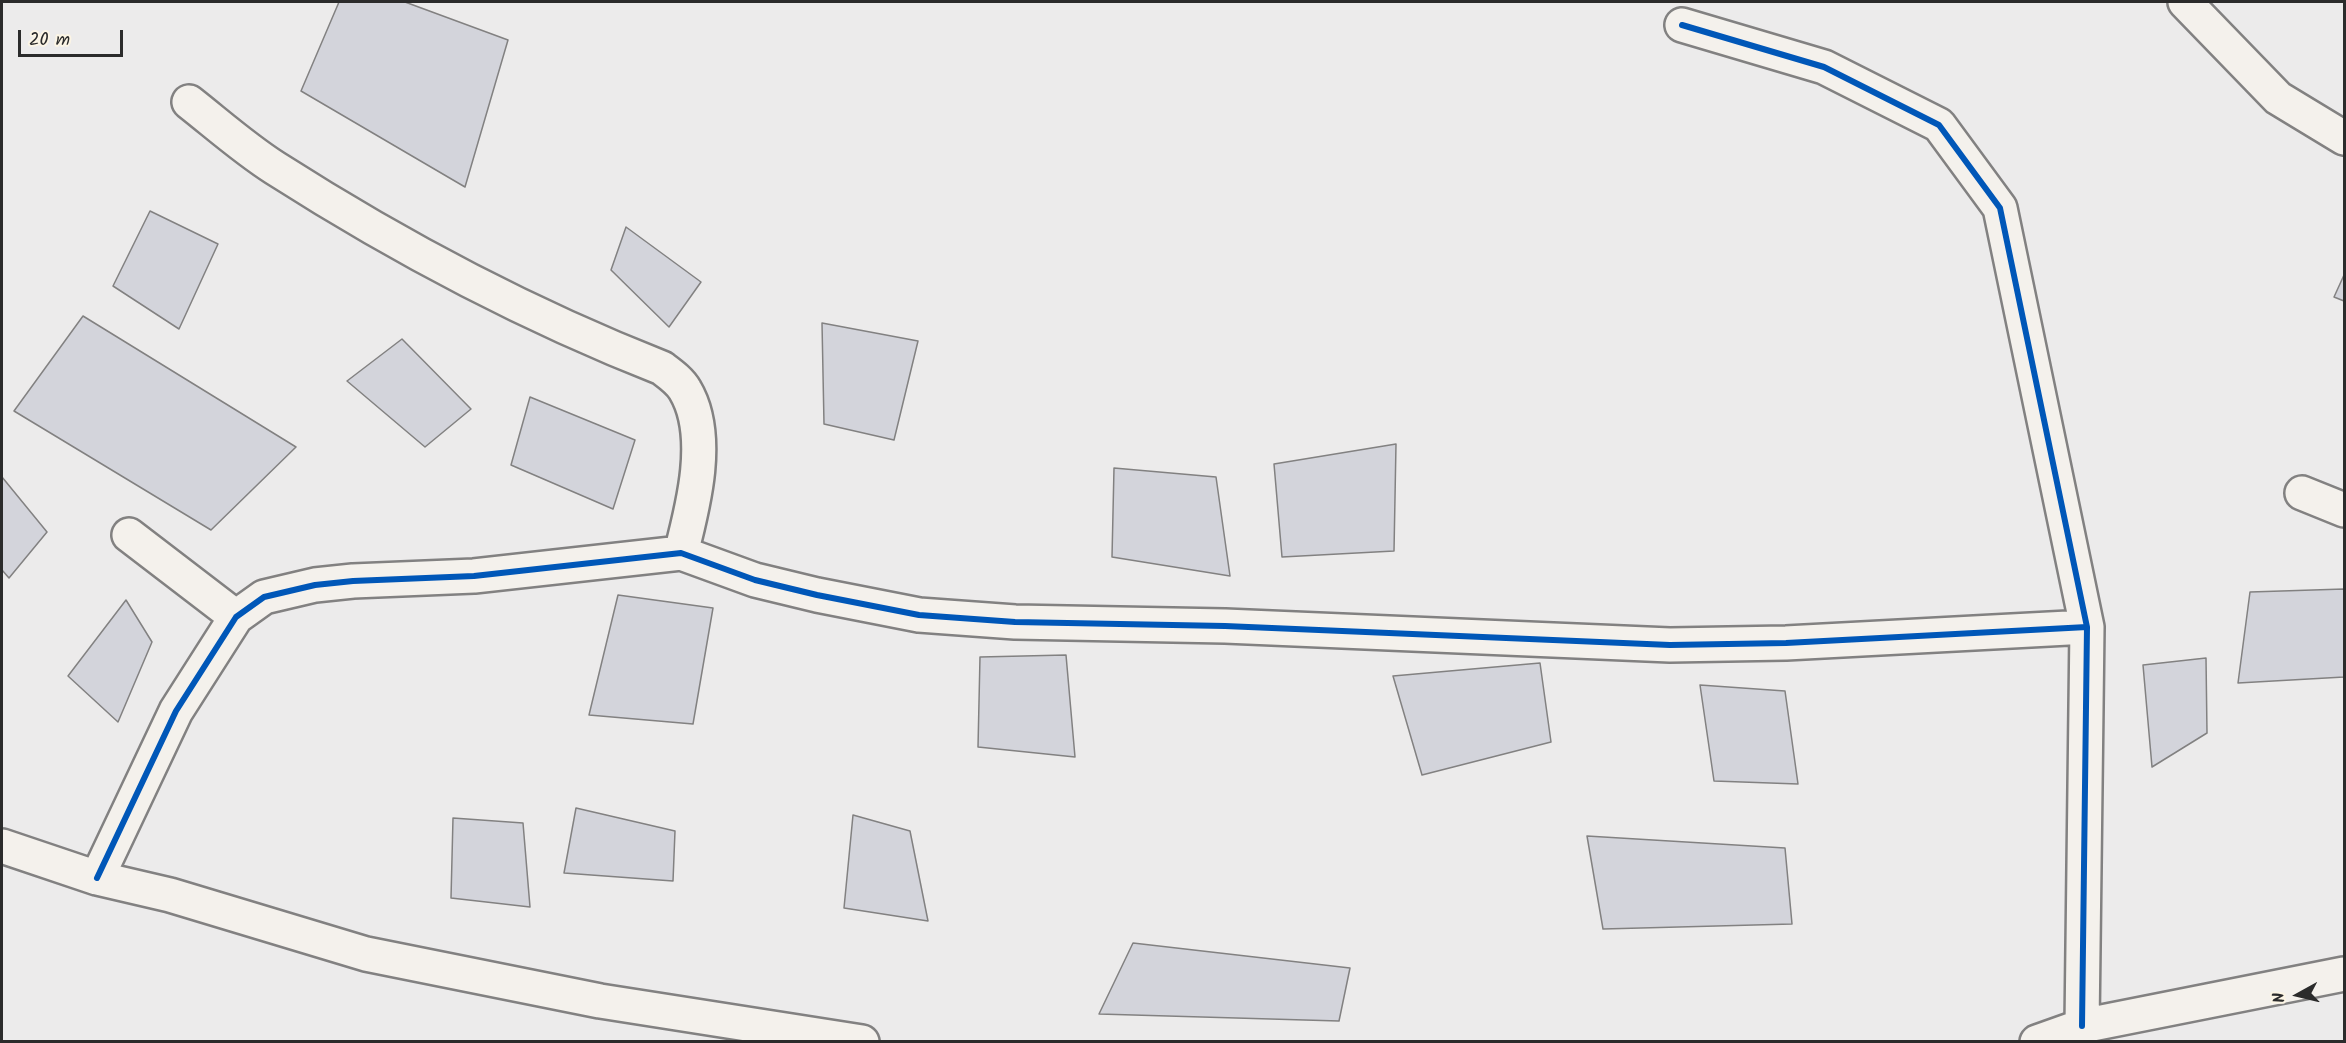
<!DOCTYPE html>
<style>
body{margin:0}
#map{position:relative;width:2346px;height:1043px;overflow:hidden;background:#ecebeb;font-family:Kalam,sans-serif}
canvas{display:block}
.frame{position:absolute;inset:0;border:3px solid #2b2b2b;pointer-events:none}
.north{position:absolute;left:2268px;top:965px;width:60px;height:60px;-webkit-text-stroke:4px #fcf5e5;paint-order:stroke;rotate:262deg;font-size:16px;font-weight:700;line-height:24px;text-align:center;color:#2b2b2b}
.north::after{content:'';display:block;margin:auto;width:21px;height:27px;background:#2b2b2b;clip-path:polygon(50% 0,100% 100%,50% 72%,0 100%)}
.scale{position:absolute;left:18px;top:30px;width:105px;height:27px;box-sizing:border-box;border:3px solid #2b2b2b;border-top:0;padding-left:8px;font-size:18px;line-height:21px;white-space:nowrap;color:#2b2b2b;-webkit-text-stroke:4px #fcf5e5;paint-order:stroke}
</style>
<div id="map">
<canvas width="2346" height="1043"></canvas>
<div class="frame"></div>
<div class="north">N</div>
<div class="scale">20 m</div>
</div>
<script>
const ctx = document.querySelector('canvas').getContext('2d');
ctx.lineJoin = 'round';
function fill(path, color) { ctx.fillStyle = color; ctx.fill(path, 'evenodd'); }
function stroke(path, color, width, dash) { ctx.strokeStyle = color; ctx.lineWidth = width; ctx.lineCap = dash ? 'butt' : 'round'; ctx.setLineDash(dash || []); ctx.stroke(path); }
const building = new Path2D(`
 M339 2H405L508 40 465 187 301 91Z
 M150 211 218 244 179 329 113 286Z
 M626 227 701 282 669 327 611 270Z
 M2344 275V301L2334 297Z
 M83 316 296 447 211 530 14 411Z
 M822 323 918 341 894 440 824 424Z
 M402 339 471 409 425 447 347 381Z
 M530 397 635 440 613 509 511 465Z
 M1396 444 1394 551 1282 557 1274 464Z
 M1114 468 1216 477 1230 576 1112 557Z
 M2 477 47 532 9 578 2 570Z
 M2344 589V677L2238 683 2250 592Z
 M618 595 713 608 693 724 589 715Z
 M126 600 152 642 118 722 68 676Z
 M1066 655 1075 757 978 747 980 657Z
 M2206 658 2207 733 2152 767 2143 665Z
 M1540 663 1551 742 1422 775 1393 676Z
 M1700 685 1785 691 1798 784 1714 781Z
 M576 808 675 831 673 881 564 873Z
 M853 815 910 831 928 921 844 908Z
 M453 818 523 823 530 907 451 898Z
 M1587 836 1785 848 1792 924 1603 929Z
 M1133 943 1350 968 1339 1021 1099 1014Z`);
fill(building, '#d3d4db');
stroke(building, '#828181', 1.5);
const minor = new Path2D(`
 M2185 2 2278 98 2344 138
 M1682 25 1824 67 1939 125 2000 208 2087 627 2082 1026
 M189 102C217 124 245 149 275 168 397 246 527 315 662 368 670 374 680 381 685 390 712 435 693 507 681 553
 M2302 493 2344 510
 M129 535 236 617
 M2 846 97 878 170 895 366 954 600 1001 862 1042
 M97 878 176 711 236 617 264 597 315 585 353 581 474 576 681 553 755 580 817 595 919 615 1015 622 1225 626 1670 645 1786 643 2087 627
 M2037 1042 2082 1026 2344 974`);
stroke(minor, '#828181', 38);
stroke(minor, '#f4f1ec', 33);
stroke(new Path2D(`
 M1682 25 1824 67 1939 125 2000 208 2087 627 2082 1026
 M97 878 176 711 236 617 264 597 315 585 353 581 474 576 681 553 755 580 817 595 919 615 1015 622 1225 626 1670 645 1786 643 2087 627`), '#0057b8', 6);
</script>
